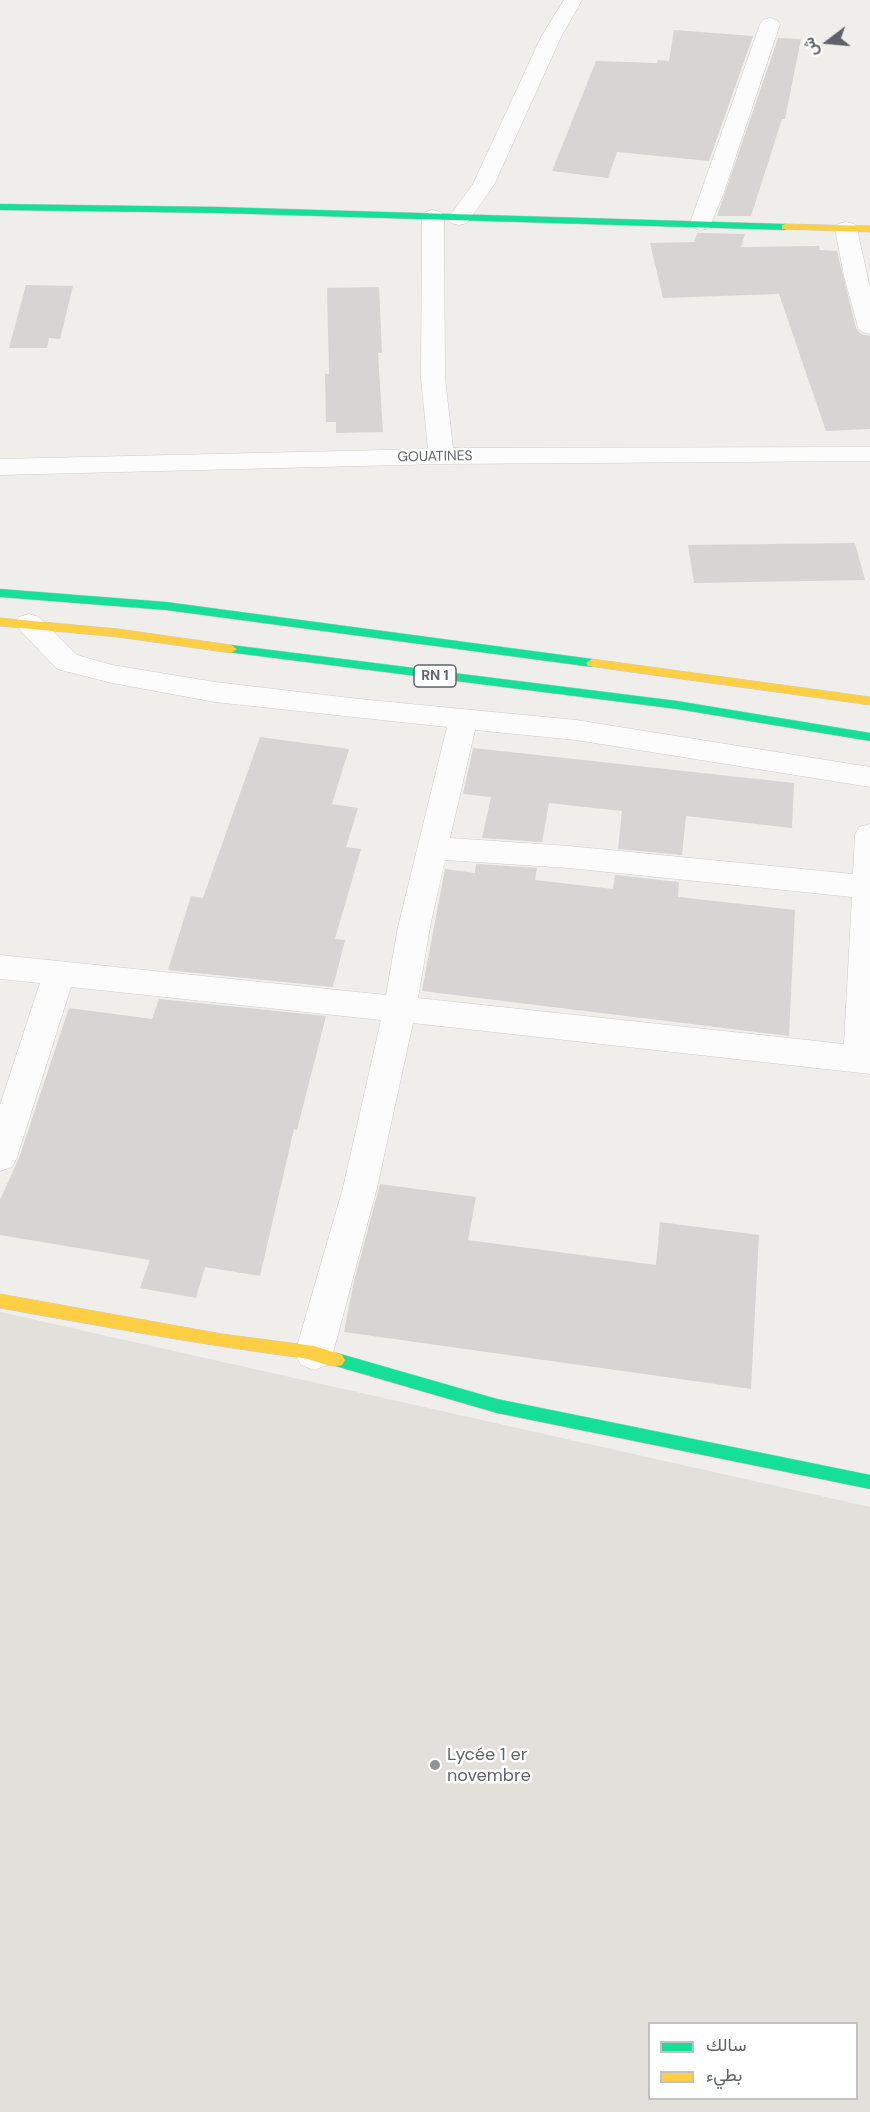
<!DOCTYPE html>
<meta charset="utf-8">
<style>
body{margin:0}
#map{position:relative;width:870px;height:2112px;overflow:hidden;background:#efeeea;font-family:"DM Sans",Vazirmatn,sans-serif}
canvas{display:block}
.legend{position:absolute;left:648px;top:2022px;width:210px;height:78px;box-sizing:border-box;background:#fff;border:2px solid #bfc1c3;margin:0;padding:8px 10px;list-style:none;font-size:18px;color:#5f6368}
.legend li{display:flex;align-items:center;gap:12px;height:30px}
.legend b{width:30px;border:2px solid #bfc1c3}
.north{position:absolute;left:798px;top:12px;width:60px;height:60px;-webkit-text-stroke:4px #fff;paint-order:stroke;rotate:254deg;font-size:16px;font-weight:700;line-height:24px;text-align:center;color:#5f6368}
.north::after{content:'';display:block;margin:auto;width:21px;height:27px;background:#5f6368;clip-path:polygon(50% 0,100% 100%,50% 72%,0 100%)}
</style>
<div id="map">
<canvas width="870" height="2112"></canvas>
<ul class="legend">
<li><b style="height:8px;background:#16e098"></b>سالك</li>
<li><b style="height:8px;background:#ffcf43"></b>بطيء</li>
</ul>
<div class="north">ش</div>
</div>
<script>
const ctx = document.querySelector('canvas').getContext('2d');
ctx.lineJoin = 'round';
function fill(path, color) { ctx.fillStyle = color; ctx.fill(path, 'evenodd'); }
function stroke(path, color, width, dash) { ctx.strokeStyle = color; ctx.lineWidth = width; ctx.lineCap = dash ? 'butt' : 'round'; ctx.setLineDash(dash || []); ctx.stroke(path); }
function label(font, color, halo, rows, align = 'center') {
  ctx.font = font + ' "DM Sans",sans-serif'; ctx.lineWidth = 5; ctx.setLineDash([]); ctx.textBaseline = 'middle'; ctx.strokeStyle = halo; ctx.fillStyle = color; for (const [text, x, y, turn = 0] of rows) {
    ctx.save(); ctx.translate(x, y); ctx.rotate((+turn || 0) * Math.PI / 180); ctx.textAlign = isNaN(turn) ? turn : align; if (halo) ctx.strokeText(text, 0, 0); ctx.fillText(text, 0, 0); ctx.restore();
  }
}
fill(new Path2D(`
 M0 1312 870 1507V2112H0ZM650 2024H856V2098H650Z`), '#e2e0da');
fill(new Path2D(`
 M674 30 753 36 709 161 617 152 608 178 552 171 596 61 657 63 658 60 669 61Z
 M778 38 801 39 785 119H782L751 216H717Z
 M697 233 745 234 741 247 819 246 820 250 837 251 856 328 861 334 870 336V429L826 431 779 294 663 298 650 243 694 242Z
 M26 285 73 286 60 339 49 338 47 348H9Z
 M379 287 382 353H378L383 432 336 433V422H326L325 374H329L327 288Z
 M855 543 865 580 694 583 688 545Z
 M260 737 349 749 332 804 358 808 346 847 361 849 335 939 345 940 333 987 168 970 191 896 203 898Z
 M473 748 794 783 792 828 686 816 682 855 618 849 622 811 549 803 542 842 482 838 491 797 463 794Z
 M476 864 537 868 535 880 613 889 615 875 679 882 678 897 795 910 789 1036 422 991 445 869 475 873Z
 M159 999 326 1016 297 1130 294 1129 260 1276 205 1267 196 1298 140 1288 150 1260 0 1235V1200L19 1158 69 1008 152 1019Z
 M380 1184 476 1197 468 1240 656 1265 660 1222 759 1235 751 1389 344 1332 354 1281Z`), '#d6d5d3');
const street = new Path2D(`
 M564 0H582L561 37 494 185 467 223 459 225 451 223 448 218 473 184 541 37Z
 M770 18 777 20 780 24 723 195 709 228 701 230 693 228 690 223 760 24 763 20Z
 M433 210 441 212 444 217 445 378 453 448 870 447V461L441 464 0 475V459L428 449 421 378 422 217 425 212Z
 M846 222 854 224 857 229 870 288V334L862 332 858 327 844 276 835 229 838 224Z
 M29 614 39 617 77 655 112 665 215 682 359 699 576 720 870 767V787L576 740 475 730 450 838 569 846 853 874 855 835 859 827 870 824V1074L413 1023 377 1188 333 1353 327 1365 314 1370 301 1365 295 1353 343 1188 381 1020 71 987 17 1157 12 1167 0 1171V1105L40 983 0 979V955L386 995 398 927 447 727 215 702 112 683 57 669 19 629 15 623 19 617ZM445 860 569 868 852 897 844 1044 418 998 430 927Z`);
const fast = new Path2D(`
 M0 204 218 207 785 224 789 227 785 230 218 213 0 210Z
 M0 589 166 602 592 659 598 663 592 667 166 610 0 597Z
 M231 645 677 701 870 733V741L677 709 227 652 225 649Z
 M337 1353 497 1399 870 1475V1489L497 1413 332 1365 329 1360 332 1355Z`);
const slow = new Path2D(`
 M785 224 870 226V232L782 229V225Z
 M0 618 118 629 231 645 237 649 231 653 118 637 0 626Z
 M592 659 870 697V705L588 666 586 663Z
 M0 1294 222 1334 314 1346 342 1355 345 1360 342 1365C331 1369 315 1360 303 1358 201 1345 101 1326 0 1308Z`);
stroke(street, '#cbcccc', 1);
stroke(fast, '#cacacb', 1);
stroke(slow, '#cacacb', 1);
fill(street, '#fdfcfc');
fill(fast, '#16e098');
fill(slow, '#ffcf43');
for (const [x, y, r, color] of [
 [435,1765,6,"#919496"]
]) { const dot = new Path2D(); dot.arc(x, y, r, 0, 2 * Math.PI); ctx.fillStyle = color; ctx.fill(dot); stroke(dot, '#fff', 2); }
label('14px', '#5f6368', '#fff', [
 ["GOUATINES",435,457,-1]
]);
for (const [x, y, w] of [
 [435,676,42]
]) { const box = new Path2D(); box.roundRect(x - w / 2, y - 11, w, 22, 4.5); ctx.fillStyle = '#fff'; ctx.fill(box); stroke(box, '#5f6368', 1.5); }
label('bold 14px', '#5f6368', null, [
 ["RN 1",435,676]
]);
label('18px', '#5f6368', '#fff', [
 ["Lycée 1 er",447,1755],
 ["novembre",447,1776]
], 'left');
</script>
